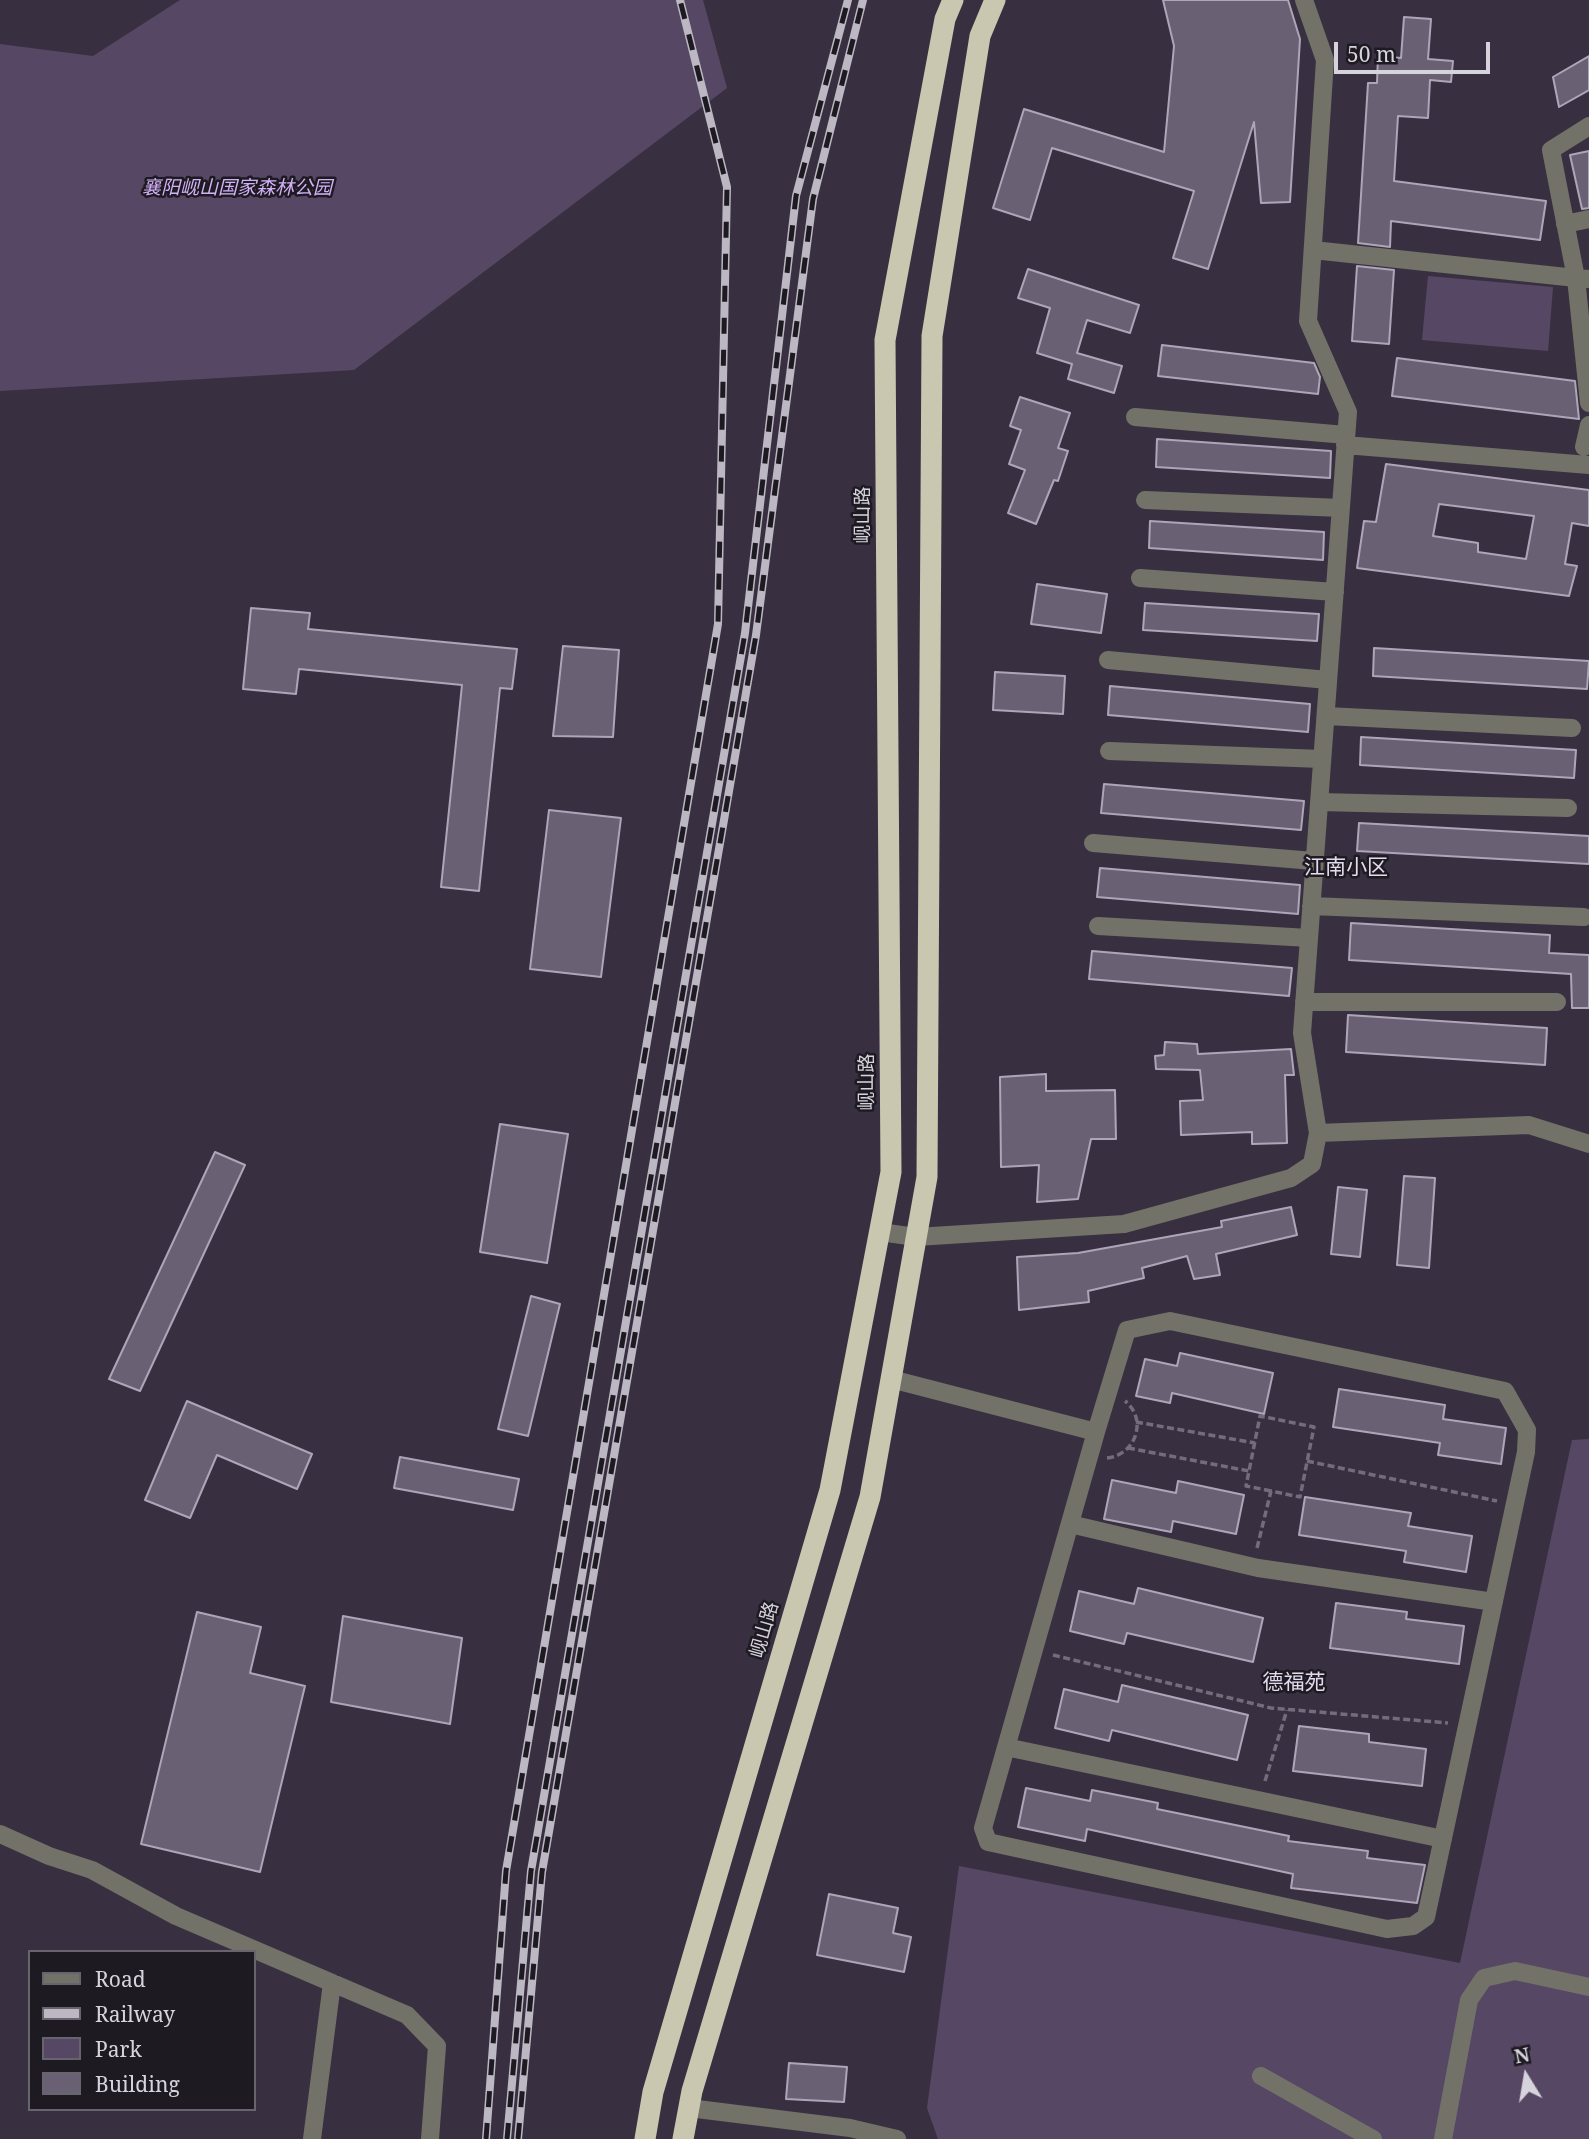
<!DOCTYPE html>
<meta charset="utf-8">
<style>
body{margin:0}
#map{position:relative;width:1589px;height:2139px;overflow:hidden;background:#383041;font-family:"Noto Serif",serif}
canvas{display:block}
.legend{position:absolute;left:28px;top:1950px;width:228px;height:161px;box-sizing:border-box;background:#1e1a22;border:2px solid #68646d;margin:0;padding:9px 12px;list-style:none;font-size:21px;color:#d7d3dd}
.legend li{display:flex;align-items:center;gap:14px;height:35px}
.legend b{width:35px;border:2px solid #68646d}
.north{position:absolute;left:1491px;top:2041px;width:70px;height:70px;-webkit-text-stroke:5px #1e1a22;paint-order:stroke;rotate:349deg;font-size:19px;font-weight:700;line-height:28px;text-align:center;color:#d7d3dd}
.north::after{content:'';display:block;margin:auto;width:24px;height:32px;background:#d7d3dd;clip-path:polygon(50% 0,100% 100%,50% 72%,0 100%)}
.scale{position:absolute;left:1334px;top:42px;width:156px;height:32px;box-sizing:border-box;border:4px solid #d7d3dd;border-top:0;padding-left:9px;font-size:21px;line-height:24px;white-space:nowrap;color:#d7d3dd;-webkit-text-stroke:5px #1e1a22;paint-order:stroke}
</style>
<div id="map">
<canvas width="1589" height="2139"></canvas>
<ul class="legend">
<li><b style="height:9px;background:#737269"></b>Road</li>
<li><b style="height:9px;background:#bcb7c2"></b>Railway</li>
<li><b style="height:19px;background:#564865"></b>Park</li>
<li><b style="height:19px;background:#696173"></b>Building</li>
</ul>
<div class="north">N</div>
<div class="scale">50 m</div>
</div>
<script>
const ctx = document.querySelector('canvas').getContext('2d');
ctx.lineJoin = 'round';
function fill(path, color) { ctx.fillStyle = color; ctx.fill(path, 'evenodd'); }
function stroke(path, color, width, dash) { ctx.strokeStyle = color; ctx.lineWidth = width; ctx.lineCap = dash ? 'butt' : 'round'; ctx.setLineDash(dash || []); ctx.stroke(path); }
function label(font, color, halo, rows, align = 'center') {
  ctx.font = font + ' "Noto Serif","Noto Sans SC",serif'; ctx.lineWidth = 5; ctx.setLineDash([]); ctx.textBaseline = 'middle'; ctx.strokeStyle = halo; ctx.fillStyle = color; for (const [text, x, y, turn = 0] of rows) {
    ctx.save(); ctx.translate(x, y); ctx.rotate((+turn || 0) * Math.PI / 180); ctx.textAlign = isNaN(turn) ? turn : align; if (halo) ctx.strokeText(text, 0, 0); ctx.fillText(text, 0, 0); ctx.restore();
  }
}
fill(new Path2D(`
 M180 0H703L727 88 354 370 0 391V44L93 56Z
 M1428 276 1553 287 1548 351 1422 340Z
 M1589 1439V2139H938L927 2108 959 1866 1460 1963 1572 1440Z`), '#564865');
const building = new Path2D(`
 M1163 0H1288L1300 39 1290 202 1261 203 1254 122 1208 269 1173 258 1194 191 1052 148 1030 220 993 208 1024 109 1164 152 1174 46Z
 M1404 17 1431 19 1428 59 1453 61 1451 82 1430 80 1428 118 1398 116 1394 181 1546 201 1540 240 1391 221 1390 247 1358 243 1368 83H1377L1378 56 1401 58Z
 M1589 56V90L1559 107 1553 77Z
 M1589 151V208L1582 209 1570 155Z
 M1357 266 1394 270 1389 344 1352 341Z
 M1028 269 1139 305 1130 333 1087 320 1077 353 1122 366 1114 393 1068 379 1072 364 1037 353 1050 308 1018 298Z
 M1162 345 1314 363 1320 377 1318 394 1158 376Z
 M1397 358 1575 381 1579 419 1392 396Z
 M1020 397 1070 413 1058 448 1068 451 1058 481 1054 480 1036 524 1008 513 1025 470 1009 464 1021 430 1010 426Z
 M1157 439 1331 451 1330 478 1156 467Z
 M1386 464 1589 490V526L1572 523 1565 564 1577 566 1569 596 1357 568 1364 521 1376 522ZM1439 504 1534 516 1526 559 1478 552V543L1433 536Z
 M1150 521 1324 532 1323 560 1149 548Z
 M1037 584 1107 594 1101 633 1031 624Z
 M1145 603 1319 614 1317 641 1143 630Z
 M251 608 310 613 308 629 517 649 512 689 500 688 479 891 441 887 462 685 299 669 296 694 243 689Z
 M563 646 619 650 613 737 553 736Z
 M1374 648 1589 661 1587 689 1373 676Z
 M995 672 1065 676 1063 714 993 710Z
 M1110 686 1310 704 1308 732 1108 715Z
 M1361 737 1576 750 1574 778 1360 765Z
 M1104 784 1304 801 1301 830 1101 813Z
 M549 810 621 818 601 977 530 969Z
 M1359 823 1589 836V864L1357 851Z
 M1100 868 1300 885 1298 914 1097 897Z
 M1351 923 1550 935 1549 953 1589 955V1008H1572L1571 974 1349 960Z
 M1092 951 1292 968 1289 996 1089 979Z
 M1348 1015 1547 1028 1545 1065 1346 1052Z
 M1165 1042 1197 1044 1198 1054 1291 1049 1294 1075H1285L1287 1143 1252 1144V1132L1181 1135 1180 1101 1203 1100 1200 1070 1156 1069 1155 1056 1164 1055Z
 M1046 1074V1091L1115 1090 1116 1139H1091L1078 1199 1037 1202 1039 1165 1001 1167 1000 1077Z
 M500 1124 568 1134 547 1263 480 1252Z
 M215 1152 245 1165 140 1391 109 1379Z
 M1404 1176 1435 1178 1429 1268 1397 1265Z
 M1338 1187 1367 1190 1360 1257 1331 1254Z
 M1291 1207 1297 1235 1216 1254 1220 1275 1194 1279 1187 1256 1142 1268 1144 1278 1088 1291 1089 1302 1019 1310 1017 1257 1078 1253 1222 1227 1221 1221Z
 M531 1296 560 1304 528 1436 498 1429Z
 M1180 1353 1273 1373 1264 1414 1172 1393 1170 1403 1136 1396 1145 1359 1177 1366Z
 M1339 1389 1445 1405 1443 1419 1506 1428 1501 1464 1438 1455 1440 1443 1333 1427Z
 M187 1401 312 1454 297 1489 217 1455 190 1518 145 1500Z
 M400 1457 519 1479 513 1510 394 1488Z
 M1112 1480 1176 1493 1178 1481 1244 1495 1236 1534 1173 1521 1171 1532 1104 1519Z
 M1305 1497 1411 1513 1408 1526 1472 1536 1466 1572 1404 1562 1406 1551 1299 1535Z
 M1138 1588 1263 1618 1253 1662 1127 1633 1124 1644 1070 1631 1079 1591 1134 1604Z
 M1336 1603 1407 1612 1406 1619 1464 1626 1459 1664 1330 1648Z
 M197 1612 261 1627 250 1673 305 1686 260 1872 141 1844Z
 M343 1616 462 1638 450 1724 331 1702Z
 M1122 1685 1248 1715 1237 1760 1112 1730 1109 1741 1055 1728 1064 1689 1118 1702Z
 M1299 1726 1369 1734V1742L1426 1749 1422 1786 1293 1771Z
 M1026 1788 1090 1801 1092 1790 1158 1803 1157 1809 1289 1836 1288 1841 1368 1851 1367 1858 1425 1865 1417 1903 1291 1888 1293 1874 1087 1829 1085 1841 1018 1827Z
 M829 1894 898 1908 893 1933 911 1937 904 1972 817 1955Z
 M789 2063 847 2067 844 2102 786 2099Z`);
fill(building, '#696173');
stroke(building, '#aea5b9', 2);
stroke(new Path2D(`
 M1136 1422 1255 1443
 M1128 1448 1249 1471
 M1107 1458C1136 1455 1148 1419 1125 1401
 M1307 1461 1497 1501
 M1257 1548 1271 1491 1300 1497 1314 1427 1260 1416 1246 1486 1271 1491
 M1053 1655 1271 1708 1448 1723
 M1265 1781 1287 1710`), '#736d7b', 3.5, [7, 3.5]);
stroke(new Path2D(`
 M1565 224 1589 219
 M1313 250 1576 278 1551 150 1589 126
 M1589 279 1576 278 1589 403
 M1135 417 1346 435
 M1345 445 1589 465
 M1584 447 1589 425
 M1145 500 1341 508
 M1140 578 1335 592
 M1108 660 1328 680
 M1326 716 1572 728
 M1109 751 1322 759
 M1319 802 1568 808
 M1093 843 1314 861
 M1311 906 1584 917
 M1098 926 1309 938
 M1304 1002H1557
 M1318 1133 1529 1125 1589 1144
 M880 1232 916 1237 1124 1224 1291 1178 1312 1164 1318 1133 1302 1033 1348 412 1308 321 1325 60 1304 0
 M891 1379 1096 1432 1127 1330 1170 1321 1505 1391 1527 1430 1526 1452 1426 1917 1413 1926 1387 1929 988 1842 983 1828 1096 1432
 M1070 1524 1258 1568 1494 1602
 M1006 1747 1443 1839
 M0 1834 49 1856 92 1870 176 1916 407 2015 437 2046 430 2139
 M1261 2076 1373 2139
 M689 2108 850 2128 897 2139
 M312 2139 332 1983
 M1443 2139 1469 2000 1484 1978 1515 1971 1589 1987`), '#737269', 18);
stroke(new Path2D(`
 M645 2139 653 2092 830 1490 891 1172 885 340 945 19 953 0
 M683 2139 692 2091 870 1497 927 1177 932 336 980 36 995 0`), '#cac7b1', 21);
const rail = new Path2D(`
 M486 2139 506 1871 718 624 727 187 680 0
 M507 2139 531 1871 745 633 796 196 848 0
 M518 2139 542 1872 756 635 813 199 863 0`);
stroke(rail, '#bcb7c2', 8);
stroke(rail, '#1e1a22', 5, [16]);
label('italic 19px', '#d3b1f8', '#1e1a22', [
 ["襄阳岘山国家森林公园",237,189]
]);
label('19px', '#d7d3dd', '#1e1a22', [
 ["岘山路",864,515,-90],
 ["岘山路",868,1082,-90],
 ["岘山路",765,1630,-74]
]);
label('21px', '#e3daee', '#1e1a22', [
 ["江南小区",1346,868],
 ["德福苑",1294,1683]
]);
</script>
